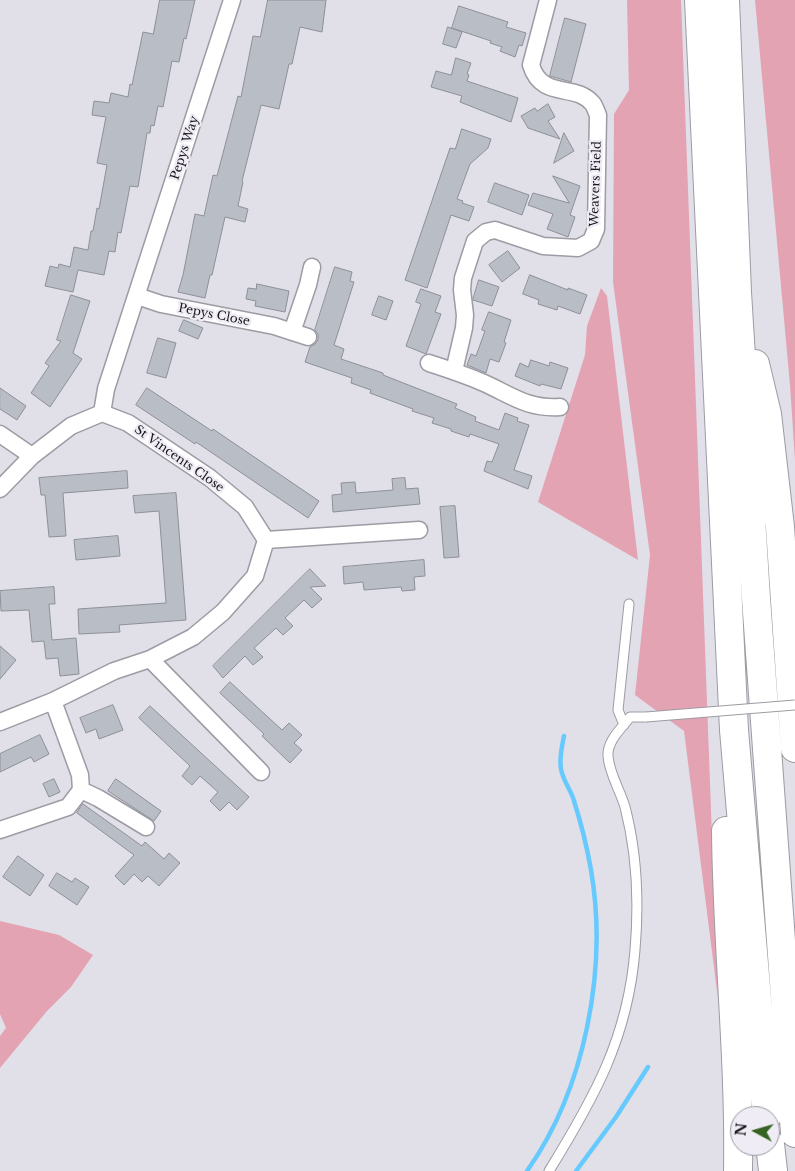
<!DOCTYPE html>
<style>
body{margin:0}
#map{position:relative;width:795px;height:1171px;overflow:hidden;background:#e1dfe8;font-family:"Libre Baskerville",serif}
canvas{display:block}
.north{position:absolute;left:730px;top:1106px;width:50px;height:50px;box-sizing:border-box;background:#efecf5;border:1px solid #99979e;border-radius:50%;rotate:276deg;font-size:14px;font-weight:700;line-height:20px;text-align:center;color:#19181b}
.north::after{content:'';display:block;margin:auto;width:18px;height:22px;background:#366322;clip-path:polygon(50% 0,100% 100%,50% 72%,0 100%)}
</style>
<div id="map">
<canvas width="795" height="1171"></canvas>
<div class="north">N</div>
</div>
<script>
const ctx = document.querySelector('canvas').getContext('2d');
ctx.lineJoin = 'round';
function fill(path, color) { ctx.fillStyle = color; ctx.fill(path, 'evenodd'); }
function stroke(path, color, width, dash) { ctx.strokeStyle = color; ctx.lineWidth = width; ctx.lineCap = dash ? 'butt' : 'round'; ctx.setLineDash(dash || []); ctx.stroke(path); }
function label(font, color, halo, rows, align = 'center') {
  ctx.font = font + ' "Libre Baskerville",serif'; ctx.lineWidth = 4.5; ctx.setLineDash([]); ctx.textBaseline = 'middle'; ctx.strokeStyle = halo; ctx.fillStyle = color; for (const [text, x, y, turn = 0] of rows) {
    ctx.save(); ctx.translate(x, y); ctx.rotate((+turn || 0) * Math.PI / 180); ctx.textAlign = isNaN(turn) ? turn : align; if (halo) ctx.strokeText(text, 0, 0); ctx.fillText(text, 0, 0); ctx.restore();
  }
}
fill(new Path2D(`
 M627 0H681L718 999 684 731 635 695 650 555 613 282 614 114 629 90Z
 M755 0H795V460L790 385Z
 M601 288 607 296 638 560 538 502 585 355 587 326Z
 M0 921 59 935 93 955 71 987 47 1011 0 1068V1036L6 1028 0 1014Z`), '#e4a3b3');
stroke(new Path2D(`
 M527 1171C585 1089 608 969 591 870 587 847 581 823 574 801 571 790 563 781 561 769 559 758 562 746 564 736
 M576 1171 616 1117 648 1067`), '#66cafe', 4.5);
const building = new Path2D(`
 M160 0H195L186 39 184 38 179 62 172 61 163 107 158 106 154 126 151 125 150 133H147L138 187 130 186 121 233 118 232 115 252 109 251 104 275 78 270 73 292 45 286 50 266 58 268 59 264 70 267 74 247 88 250 91 231H93L97 208 99 209 107 165 97 163 106 117 92 115 94 101 109 103 111 93 128 97 130 84 132 85 143 32 153 34Z
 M268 0H326L322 32 300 27 292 64H289L279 109 261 105 242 181 243 182 238 206 248 209 245 222 225 217 212 275H210L205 298 178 292 183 275 195 214 204 216 213 175 217 176 238 96 241 97 253 36 260 37Z
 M459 6 508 22 506 27 526 33 522 46 519 45 515 57 500 51 502 47 490 43 491 41 452 28Z
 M565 18 586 24 571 82 550 76Z
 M448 27 462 32 456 48 443 44Z
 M456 58 471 63 467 74 469 75 467 81 518 98 511 122 460 102 462 96 431 87 436 71 451 75Z
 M548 104 555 117 548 121 560 139 528 128 521 116 535 108 537 111Z
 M462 129 491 139 488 148 470 164 457 199 463 201 462 203 474 207 469 221 451 215 427 288 405 280 450 148 455 149Z
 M564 133 574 151 554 163Z
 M553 176 580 186 570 215 575 217 568 237 547 229 553 214 528 205 533 193 569 203Z
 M495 183 529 195 522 215 488 202Z
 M508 251 520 268 502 282 489 265Z
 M335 267 352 272 350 281 354 282 334 345 344 349 341 359 383 373V375L457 404 455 408 476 417 475 421 499 430 505 413 518 418 517 421 529 425 514 470 532 476 528 489 484 471 487 461 492 462 499 444 470 434 469 437 451 431V429L432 423 434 418 412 411 413 409 370 393 371 390 351 383 352 378 305 362 310 347 315 344 318 340V334L315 330Z
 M530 275 568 290V288L587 295 580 314 558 306 557 310 538 304 539 300 523 294Z
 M479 280 499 287 492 306 473 300Z
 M257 284 289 291 285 312 255 306 256 301 246 299 248 288 256 289Z
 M421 289 441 296 435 312 441 314 426 354 406 346 421 304 416 302Z
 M71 295 90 301 73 353 82 359 50 407 31 393 49 366 45 363 61 341 57 340Z
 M379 296 393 301 386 320 372 315Z
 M489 312 511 320 504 342 506 343 499 362 490 359 486 373 467 365 471 354 476 356 485 331 482 330Z
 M184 320 203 328 198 339 179 331Z
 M158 338 176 343 166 378 147 373Z
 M531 360 549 366 550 362 568 368 561 389 541 384 540 386 515 376 520 363 528 367Z
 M0 388 26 406 17 420 0 409Z
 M147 388 212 431 213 429 319 501 308 518 196 442 195 444 136 405Z
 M127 471 128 488 63 493 66 536 49 537 45 495H41L39 478Z
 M405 478 406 489 418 488 420 504 333 512 332 495 342 494 341 483 355 482 356 493 393 490 392 479Z
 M176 493 186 620 119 625 120 632 79 634 78 609 166 603 159 511 135 513 133 496Z
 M455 506 459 557 444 558 440 507Z
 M118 536 120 556 76 560 74 540Z
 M424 560 425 576 414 577 415 590 402 591 401 587 364 590 363 582 344 584 343 567Z
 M310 569 326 586 310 587 322 599 312 608 304 600 285 618 293 626 283 635 276 628 254 648 263 657 253 665 245 656 223 678 213 666Z
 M54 587 55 604H49L52 640 76 638 79 674 60 676 58 658 46 659 44 641 32 642 29 610 1 611 0 591Z
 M0 646 16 660 0 679Z
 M230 682 282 730 289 723 302 735 294 743 302 750 290 763 262 736 264 734 220 693Z
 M113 705 123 730 99 739 96 729 86 733 80 718Z
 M150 706 249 797 237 810 229 802 220 811 210 801 218 792 200 776 192 785 182 776 190 766 139 718Z
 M40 735 49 754 34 762 31 757 0 772V754Z
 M54 779 60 792 49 797 43 784Z
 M116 779 161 811 154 821 108 791Z
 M83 804 142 846 145 842 164 859 169 853 180 863 159 886 148 876 142 882 134 874 124 885 115 876 134 855 77 813Z
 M18 856 44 875 30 896 3 877Z
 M57 873 72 882 75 878 89 887 77 905 49 886Z`);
fill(building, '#b9bdc5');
stroke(building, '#8d9098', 1);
const lane = new Path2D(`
 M624 725 618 710 629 604
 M549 1171C594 1098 628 1038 635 950 639 903 637 853 625 807 620 790 609 773 608 756 607 741 621 729 630 717H646`);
const street = new Path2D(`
 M137 296 161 304 274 326 308 337
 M292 332 308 285 312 267
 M429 363C447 369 466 375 484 383 511 395 527 409 560 407
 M454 371 464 328 465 315 462 290 463 278 475 241 486 232 495 230 543 246 578 248 591 241 596 229 598 115C596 111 595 107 593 104 576 82 542 101 531 65L548 0
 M102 413 106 389 232 0
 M0 434 32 456
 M0 489 32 456 71 426 102 413 128 423 210 478 245 507 266 540 255 576 223 612 193 637 150 659 114 671 53 701 0 722
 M266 540 419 530
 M150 659 261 772
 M81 790 98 798 146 827
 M0 830 68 807 81 790 80 775 53 701`);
const highway = new Path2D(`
 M699 0 734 730 767 1116
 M725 0 737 292 756 598 795 1133
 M755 364 767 414 780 527 795 748
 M726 831C727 944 740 1058 738 1171
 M770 1144 773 1171`);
stroke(lane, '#9d9ba3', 11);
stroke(street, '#9d9ba3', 19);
stroke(highway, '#9d9ba3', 30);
stroke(lane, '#fff', 9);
stroke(street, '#fff', 16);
stroke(highway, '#fff', 28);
const laneBridge = new Path2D(`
 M646 717 795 705`);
stroke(laneBridge, '#9d9ba3', 11, []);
stroke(laneBridge, '#fff', 9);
label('12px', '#19181b', '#efecf5', [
 ["Pepys Way",185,148,-72],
 ["Weavers Field",596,184,-88],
 ["Pepys Close",214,315,11],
 ["St Vincents Close",179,459,35]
]);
</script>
